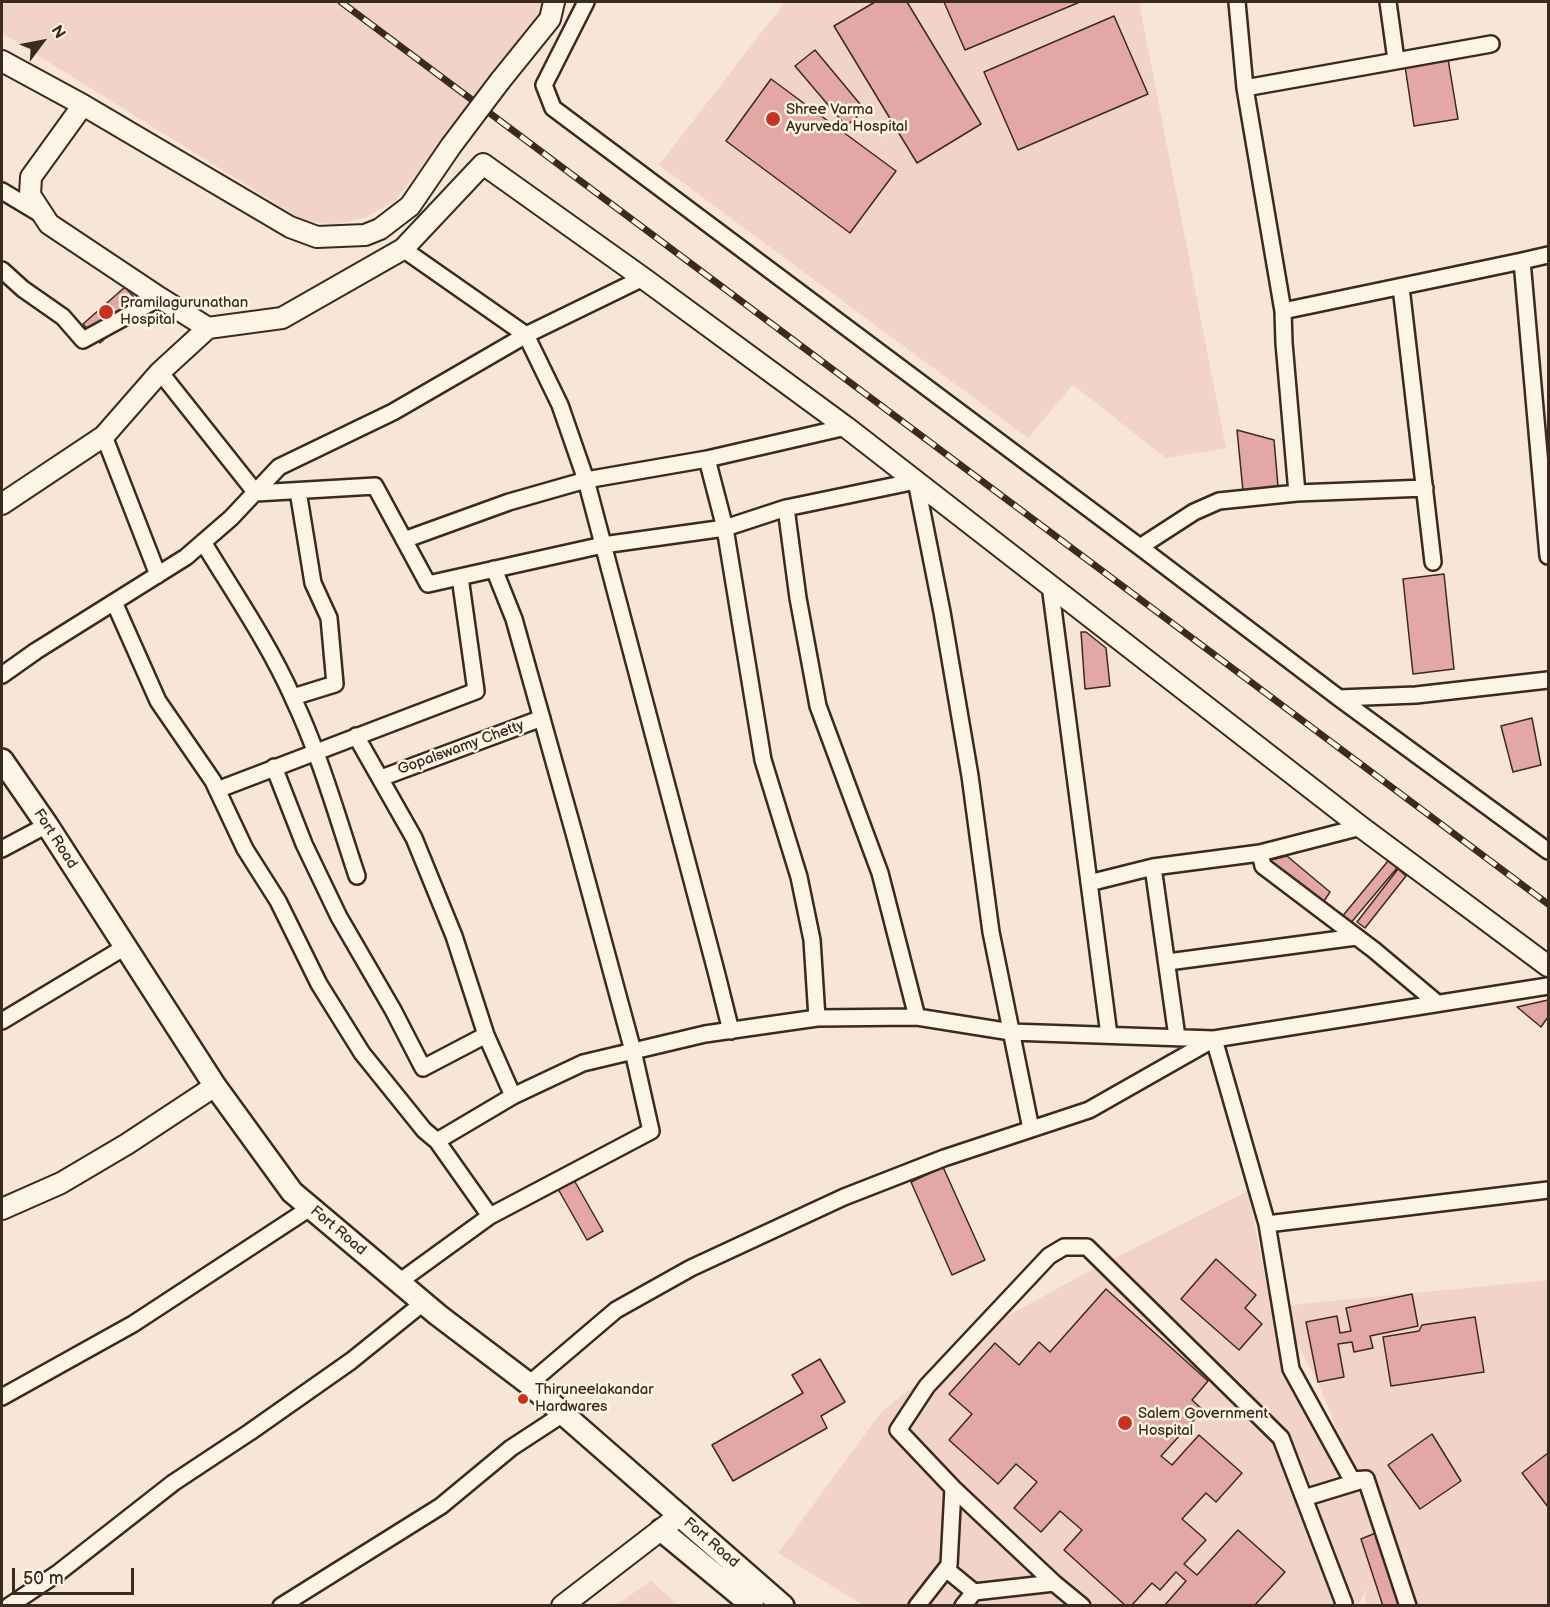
<!DOCTYPE html>
<style>
body{margin:0}
#map{position:relative;width:1550px;height:1607px;overflow:hidden;background:#f7e6d8;font-family:"Balsamiq Sans",sans-serif}
canvas{display:block}
.frame{position:absolute;inset:0;border:3px solid #3b2a1e;pointer-events:none}
.north{position:absolute;left:12px;top:12px;width:60px;height:60px;-webkit-text-stroke:4px #fcf5e5;paint-order:stroke;rotate:58deg;font-size:16px;font-weight:700;line-height:24px;text-align:center;color:#3b2a1e}
.north::after{content:'';display:block;margin:auto;width:21px;height:27px;background:#3b2a1e;clip-path:polygon(50% 0,100% 100%,50% 72%,0 100%)}
.scale{position:absolute;left:12px;top:1568px;width:122px;height:27px;box-sizing:border-box;border:3px solid #3b2a1e;border-top:0;padding-left:8px;font-size:18px;line-height:21px;white-space:nowrap;color:#3b2a1e;-webkit-text-stroke:4px #fcf5e5;paint-order:stroke}
</style>
<div id="map">
<canvas width="1550" height="1607"></canvas>
<div class="frame"></div>
<div class="north">N</div>
<div class="scale">50 m</div>
</div>
<script>
const ctx = document.querySelector('canvas').getContext('2d');
ctx.lineJoin = 'round';
function fill(path, color) { ctx.fillStyle = color; ctx.fill(path, 'evenodd'); }
function stroke(path, color, width, dash) { ctx.strokeStyle = color; ctx.lineWidth = width; ctx.lineCap = dash ? 'butt' : 'round'; ctx.setLineDash(dash || []); ctx.stroke(path); }
function label(font, color, halo, rows, align = 'center') {
  ctx.font = font + ' "Balsamiq Sans",sans-serif'; ctx.lineWidth = 5; ctx.setLineDash([]); ctx.textBaseline = 'middle'; ctx.strokeStyle = halo; ctx.fillStyle = color; for (const [text, x, y, turn = 0] of rows) {
    ctx.save(); ctx.translate(x, y); ctx.rotate((+turn || 0) * Math.PI / 180); ctx.textAlign = isNaN(turn) ? turn : align; if (halo) ctx.strokeText(text, 0, 0); ctx.fillText(text, 0, 0); ctx.restore();
  }
}
fill(new Path2D(`
 M2 2H545L538 17 395 201 366 217 336 224 304 221 2 33Z
 M785 2H1139L1226 448 1166 458 1073 385 1028 438 659 165Z
 M1248 1191 1275 1327 1344 1477 1346 1502 1344 1449 1318 1382 1290 1330 1291 1305 1548 1280V1605H1365L1366 1590 1358 1606 863 1605 778 1553 881 1412 991 1325 1099 1266Z
 M651 1581 678 1605H616Z`), '#f1d3c9');
const building = new Path2D(`
 M875 2H907L981 124 917 163 834 26Z
 M944 2H1080L965 50Z
 M1114 16 1148 94 1018 150 984 72Z
 M815 50 865 110 846 126 795 66Z
 M1448 59 1458 119 1414 126 1405 66Z
 M771 79 896 171 850 233 726 141Z
 M125 287 142 306 100 343 83 324Z
 M1237 430 1274 440 1278 486 1243 491Z
 M1444 574 1454 669 1413 674 1403 579Z
 M1081 632H1086L1106 648 1110 686 1085 689Z
 M1532 718 1541 765 1513 772 1501 726Z
 M1287 856 1330 892 1322 904 1267 861Z
 M1388 861 1397 868 1349 925 1341 918Z
 M1398 869 1406 876 1365 928 1357 922Z
 M1548 1000V1017L1541 1027 1517 1007Z
 M943 1167 985 1260 952 1275 911 1182Z
 M574 1180 603 1231 587 1240 558 1189Z
 M1216 1259 1256 1295 1245 1308 1262 1324 1239 1350 1181 1299Z
 M1106 1289 1208 1381 1192 1400 1203 1410 1161 1456 1172 1465 1199 1435 1242 1473 1216 1502 1206 1493 1182 1519 1206 1540 1184 1564 1197 1575 1238 1530 1285 1572 1254 1606H1164L1186 1581 1176 1572 1160 1590 1152 1583 1131 1606H1126L1064 1550 1082 1530 1060 1511 1041 1532 1014 1508 1037 1482 1016 1464 998 1484 949 1440 972 1414 949 1394 995 1343 1019 1365 1039 1342 1050 1352Z
 M1412 1294 1418 1326 1370 1336 1373 1348 1354 1352 1352 1342 1338 1344 1344 1377 1318 1382 1306 1322 1337 1316 1340 1333 1351 1331 1346 1308Z
 M1475 1317 1484 1372 1391 1386 1383 1337 1419 1331 1422 1325Z
 M820 1359 845 1402 821 1416 827 1428 733 1481 712 1445 803 1393 792 1375Z
 M1432 1434 1461 1481 1420 1509 1388 1465Z
 M1548 1453V1507L1522 1473Z
 M1378 1532 1403 1606H1383L1361 1539Z`);
fill(building, '#e3a8a6');
stroke(building, '#3b2a1e', 1.5);
const minor = new Path2D(`
 M586 2 544 85 553 108 1140 547 1339 698 1548 851
 M1388 2 1396 60
 M1245 88 1491 44
 M2 191 42 215
 M403 249 526 335 560 405 586 480 716 971 731 1031
 M1522 261 1548 255
 M2 270 23 289 63 317 83 340 160 298
 M1401 287 1433 562
 M1283 311 1522 261 1548 556
 M160 372 256 493 375 486 428 584 603 545 725 528 786 508 916 481 942 612 970 776 991 932 1031 1129
 M104 436 158 575
 M707 459 725 528 763 760 799 877 812 940 817 1018
 M1297 493 1425 488
 M786 508 798 598 818 706 880 873 917 1017
 M404 540 509 502 586 480 707 459 846 427
 M203 542C234 593 269 644 293 698 320 755 337 816 357 876
 M1140 547 1194 512 1219 501 1297 493 1284 343 1283 311 1245 88 1237 2
 M1050 585 1109 1035
 M114 602 158 701 213 781 245 849 278 901 319 984 362 1053 424 1130 437 1141 490 1216 399 1282
 M2 675 36 651 186 557 231 518 279 467 393 412 526 335 643 278
 M293 697 335 684 329 618 313 583 298 491
 M1339 698 1416 695 1548 680
 M356 736 414 838 454 936 486 1035 513 1096
 M274 767 304 844 339 917 393 1010 423 1068 486 1035
 M381 778 542 718
 M217 790 476 691 460 577
 M2 849 47 825
 M1260 853 1263 866 1374 950 1437 1003
 M1153 867 1177 1037
 M1089 883 1153 867 1260 853 1361 827
 M1168 962 1356 937
 M2 1021 125 947
 M1214 1039 1267 1224 1291 1369 1352 1480 1366 1479
 M437 1141 513 1096 583 1063 705 1034 817 1018 917 1017 1011 1032 1214 1039 1548 986
 M490 1216 651 1131 633 1051 574 833 514 619 494 569
 M1267 1224 1548 1190
 M529 1384 616 1310 691 1268 844 1197 944 1158 1089 1110 1214 1039
 M2 1397 133 1324 310 1208
 M953 1488 1054 1583
 M1304 1498 1366 1479 1408 1606
 M946 1569 974 1592
 M9 1606 58 1573 173 1483 250 1432 351 1361 423 1303
 M281 1606 441 1506 511 1448 563 1414
 M917 1606 949 1565 953 1488 898 1430 927 1386 1049 1256 1064 1247H1087L1281 1438 1344 1603 1343 1606
 M963 1606 974 1592 1054 1583 1082 1606`);
const tertiary = new Path2D(`
 M2 61 83 105 290 227 317 237 365 235 380 229 410 206 451 146
 M500 81 550 19 554 2
 M83 105 31 177 30 195 49 224 160 298 208 328 282 318 403 249 483 164 643 278 846 427 1361 827 1548 966
 M2 504 104 436 160 372 208 328
 M2 1209 61 1183 127 1144 215 1086
 M562 1606 680 1515`);
const secondary = new Path2D(`
 M2 760 47 825 215 1086 292 1192 438 1315 529 1384 783 1606
 M661 1530 753 1606`);
stroke(minor, '#3b2a1e', 20);
stroke(tertiary, '#3b2a1e', 24);
stroke(secondary, '#3b2a1e', 26);
stroke(minor, '#fcf5e5', 15);
stroke(tertiary, '#fcf5e5', 20);
stroke(secondary, '#fcf5e5', 21);
const rail = new Path2D(`
 M341 2 1548 904`);
stroke(rail, '#3b2a1e', 7);
stroke(rail, '#fcf5e5', 4.5, [14]);
const tertiaryBridge = new Path2D(`
 M451 146 500 81`);
stroke(tertiaryBridge, '#3b2a1e', 24, []);
stroke(tertiaryBridge, '#fcf5e5', 20);
for (const [x, y, r, color] of [
 [773,119,8,"#c8321e"],
 [106,312,8,"#c8321e"],
 [523,1399,6,"#c8321e"],
 [1125,1423,8,"#c8321e"]
]) { const dot = new Path2D(); dot.arc(x, y, r, 0, 2 * Math.PI); ctx.fillStyle = color; ctx.fill(dot); stroke(dot, '#fcf5e5', 2); }
label('15px', '#3b2a1e', '#fcf5e5', [
 ["Shree Varma",786,110],
 ["Ayurveda Hospital",786,127],
 ["Pramilagurunathan",120,303],
 ["Hospital",120,320],
 ["Thiruneelakandar",535,1390],
 ["Hardwares",535,1407],
 ["Salem Government",1138,1414],
 ["Hospital",1138,1431]
], 'left');
label('15px', '#3b2a1e', '#fcf5e5', [
 ["Gopalswamy Chetty",461,748,-20],
 ["Fort Road",55,839,57],
 ["Fort Road",338,1231,40],
 ["Fort Road",711,1543,41]
]);
</script>
